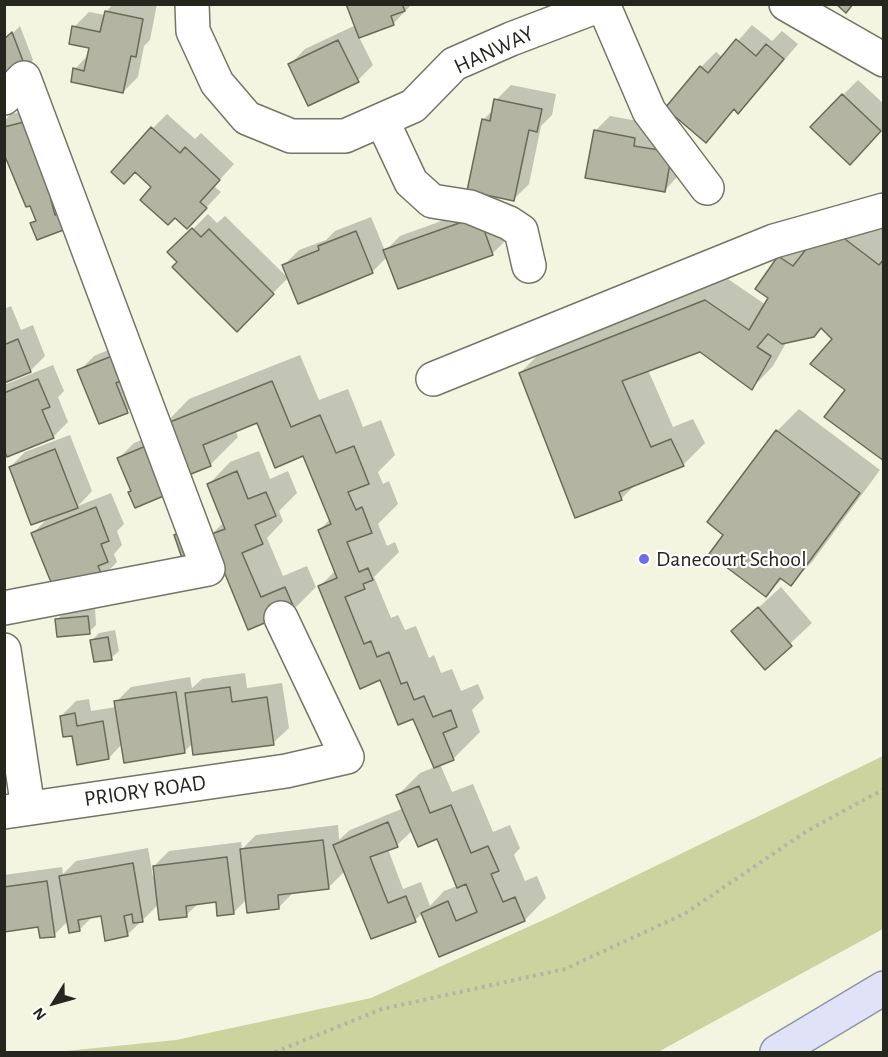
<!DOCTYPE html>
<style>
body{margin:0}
#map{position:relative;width:888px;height:1057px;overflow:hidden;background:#f3f5e1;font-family:"Alegreya Sans",sans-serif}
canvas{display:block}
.frame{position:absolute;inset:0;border:6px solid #25261e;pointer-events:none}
.north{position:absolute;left:24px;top:973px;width:60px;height:60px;-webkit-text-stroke:4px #fff;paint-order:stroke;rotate:233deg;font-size:16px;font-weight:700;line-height:24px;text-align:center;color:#25261e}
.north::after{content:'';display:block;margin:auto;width:21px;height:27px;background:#25261e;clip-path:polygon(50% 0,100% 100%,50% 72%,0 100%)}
</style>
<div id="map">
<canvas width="888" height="1057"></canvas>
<div class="frame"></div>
<div class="north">N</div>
</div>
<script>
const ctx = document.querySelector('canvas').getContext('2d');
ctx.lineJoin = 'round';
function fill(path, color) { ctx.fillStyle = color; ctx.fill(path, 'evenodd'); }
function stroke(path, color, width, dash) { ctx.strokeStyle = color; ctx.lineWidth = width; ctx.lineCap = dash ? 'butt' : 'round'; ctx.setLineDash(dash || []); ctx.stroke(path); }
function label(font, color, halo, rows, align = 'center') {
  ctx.font = font + ' "Alegreya Sans",sans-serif'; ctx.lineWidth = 4.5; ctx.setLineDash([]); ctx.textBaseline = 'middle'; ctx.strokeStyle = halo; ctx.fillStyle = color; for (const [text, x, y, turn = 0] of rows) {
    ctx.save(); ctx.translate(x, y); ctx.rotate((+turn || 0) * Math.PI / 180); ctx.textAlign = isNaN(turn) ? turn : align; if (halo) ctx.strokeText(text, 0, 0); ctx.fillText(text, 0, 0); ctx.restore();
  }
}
fill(new Path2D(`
 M883 756V929L658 1052H55L176 1040 371 998 550 917Z`), '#cdd39e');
fill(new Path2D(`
 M113 4H157L150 40 144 46 138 77 123 92 75 69 89 54 91 47 74 27 89 12 105 15 106 12Z
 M348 4H412L394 23 359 37 373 65 358 80 290 64 305 49 356 25Z
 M752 25 772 41 782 31 798 44 753 97 738 112 735 109 706 140 701 67 716 52 723 58Z
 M20 26 33 60 14 81 4 42Z
 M858 80 884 104V128L865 148 843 95Z
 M511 85 556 94 552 115 541 126 529 184 514 199 483 120 494 109 496 100Z
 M43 107 80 213 32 224 37 219 31 204 4 150V121L11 114Z
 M167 114 195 139 201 133 234 164 214 186 221 192 202 212 153 187 152 129Z
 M610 116 649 123 679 175 664 191 595 131Z
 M494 202 507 239 492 254 387 257 372 272 284 265 299 250 326 240 335 231 371 217 385 251 400 236Z
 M860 212 884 230V460L847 390 835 339 822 327 787 341 773 366 752 388 700 350 648 370 673 427 693 419 705 443 683 465 637 483 621 499 520 373 542 351 728 279 766 305 770 298 757 289 779 256Z
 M208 214 217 223 225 216 288 278 237 329 170 252Z
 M11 306 21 330 33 325 45 356 30 371 4 381V309Z
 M132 340 142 396 127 411 79 371 94 356Z
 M300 355 319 400 348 389 363 427 381 420 395 455 378 472 383 484 389 481 398 504 378 524 387 546 395 542 399 552 374 577 391 618 398 615 405 630 416 626 429 658 434 655 441 673 452 669 461 691 478 684 484 698 472 710 480 732 453 759 440 764 452 792 473 784 493 832 510 825 520 848 514 855 525 881 537 876 546 898 525 920 440 955 423 913 415 920 372 937 345 871 328 888 294 892 279 907 247 899 233 913 217 901 199 903 186 915 159 904 127 935 102 915 93 916 79 930 68 921 54 935 39 926 4 930V875L62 867 63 874 76 861 148 848 153 877H156L154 866 169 851 241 842 242 849 256 835 338 825 339 840 350 830 404 808 398 795 420 773 435 767 414 717 380 679 320 586 336 570 320 530 330 519 304 454 258 421 235 430 238 437 210 465 132 490 119 458 134 443 163 431 162 427 189 399ZM413 830 437 837 457 886 444 891 430 906 421 882 403 889 388 849 397 845Z
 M53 365 64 391 58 397 68 422 53 437 4 446V385Z
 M799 409 880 470 812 562 790 584 783 578 766 595 725 534 709 522 777 431Z
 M70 435 92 491 78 506 111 493 124 524 117 531 122 545 114 554 117 562 102 577 33 533 49 517 10 467 25 452Z
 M259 451 270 479 288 471 297 493 279 511 283 521 267 538 283 576 307 566 316 587 294 609 249 628 211 535 224 522 209 484 230 462Z
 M781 587 812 623 765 667 733 631Z
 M95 609 96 625 89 632 57 620 64 612Z
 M115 630 119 651 111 658 92 640 99 633Z
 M245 673 247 688 282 683 289 728 273 743H193L185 751 122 744 109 758 74 734 61 716 76 701 89 699 91 711 116 707V702L131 687 190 677 192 688 202 679Z`), '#0003');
const building = new Path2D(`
 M346 4H402L405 11 391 16 394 25 359 38Z
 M836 4H853L846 13Z
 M105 11 143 19 136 57 131 56 123 93 71 82 73 68 84 71 89 48 69 44 72 26 100 32Z
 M12 32 26 69 4 88V39Z
 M736 39 756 56 766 44 784 59 738 114 734 109 706 143 665 108 700 66 708 73Z
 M338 40 359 82 308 106 288 64Z
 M842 94 881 131 850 165 810 127Z
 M494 99 542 109 537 132 529 130 514 201 467 191 482 119 490 121Z
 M28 121 56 199 51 200 55 215 60 212 66 229 37 240 30 223 36 221 30 206 26 207 4 154V127Z
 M151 127 180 153 185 147 220 180 200 202 207 208 187 229 175 218 168 225 140 200 151 187 135 172 124 184 111 172Z
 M594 130 635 138 634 146 672 152 665 192 585 178Z
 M479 216 493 255 398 289 383 250Z
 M192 228 201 237 209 229 274 294 237 332 172 267 177 262 167 252Z
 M356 231 373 273 298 304 282 265 319 250 318 246Z
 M837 233 879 265 884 259V461L824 417 845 390 810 364 832 339 821 328 814 337 782 344 768 334 757 347 771 356 752 390 700 352 622 381 651 447 671 439 684 466 619 492 622 500 575 518 519 373 705 300 749 330 768 298 755 289 778 256 793 266 814 239Z
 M18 339 31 372 4 383V341L6 344Z
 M117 354 126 379 116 383 128 413 99 424 77 370Z
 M38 379 50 407 42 410 54 438 7 457 4 450V393Z
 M272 381 291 427 320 415 336 453 354 446 369 484 348 492 356 510 362 507 372 533 347 542 359 572 368 568 373 580 363 584 365 589 345 597 364 644 371 641 377 657 389 652 401 684 407 682 414 700 424 696 433 717 451 710 457 727 443 733 454 760 434 768 413 719 398 725 380 680 360 689 318 586 337 578 318 530 331 524 303 456 275 468 257 423 203 445 211 466 181 478 160 426Z
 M776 430 860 493 791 586 780 578 766 597 709 554 723 535 707 522Z
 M146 446 166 495 135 508 128 492 131 491 117 458Z
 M55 449 78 508 31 525 9 467Z
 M237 471 248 499 266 492 276 516 255 525 263 544 242 553 261 597 285 587 295 610 248 630 209 535 225 529 207 484Z
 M96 507 109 541 101 544 108 562 98 566 103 578 57 597 31 533Z
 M185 531 195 557 183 561 174 535Z
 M758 607 792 646 765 670 731 631Z
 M88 616 90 634 57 637 55 619Z
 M108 637 112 660 94 662 90 640Z
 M230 687 232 702 267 697 274 745 193 755 185 693Z
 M176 692 185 753 124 763 114 701Z
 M75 713 77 726 103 721 109 759 77 765 72 736 63 737 60 716Z
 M419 786 430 813 451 805 471 853 488 846 499 871 491 874 503 902 515 897 525 921 439 957 421 913 448 901 456 921 477 912 466 884 457 888 437 839 418 847 396 795Z
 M388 822 398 847 370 857 388 903 406 896 416 922 371 939 333 845Z
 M323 840 329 889 278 895 279 909 247 913 240 849Z
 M227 857 234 914 217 916 216 902 186 906 187 917 159 920 153 866Z
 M133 863 143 922 133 923 132 914 124 916 128 936 105 941 101 916 78 920 80 931 69 933 59 876Z
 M47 881 55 937 40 938 38 927 4 932V887Z`);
fill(building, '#b3b5a2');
stroke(building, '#696b59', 1.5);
const minor = new Path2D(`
 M192 4 193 31 217 83 247 118 291 136H345L413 106 454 64 511 39 603 4
 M603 4 649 111 707 188
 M786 4 884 60
 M4 98 24 78 208 569 4 608
 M382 120 411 182 432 201 470 207 509 223 521 231 529 266
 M433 379 774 241 884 210
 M4 650 28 808
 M4 812 286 771 347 757 281 618`);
const major = new Path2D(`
 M777 1052 884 988`);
stroke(minor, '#747665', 36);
stroke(major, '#9294a8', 36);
stroke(new Path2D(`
 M275 1052 382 1009 565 969 684 914 807 831 884 789`), '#b3b5a5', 4, [3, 4.5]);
stroke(minor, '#fff', 33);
stroke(major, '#e0e3f8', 33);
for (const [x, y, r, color] of [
 [644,559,6,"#6f6ce6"]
]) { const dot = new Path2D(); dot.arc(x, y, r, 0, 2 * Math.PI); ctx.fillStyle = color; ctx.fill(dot); stroke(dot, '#fff', 2); }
label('22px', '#25261e', '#fff', [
 ["HANWAY",494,50,-25],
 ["PRIORY ROAD",145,791,-8]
]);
label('22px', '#25261e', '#fff', [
 ["Danecourt School",656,559]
], 'left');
</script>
